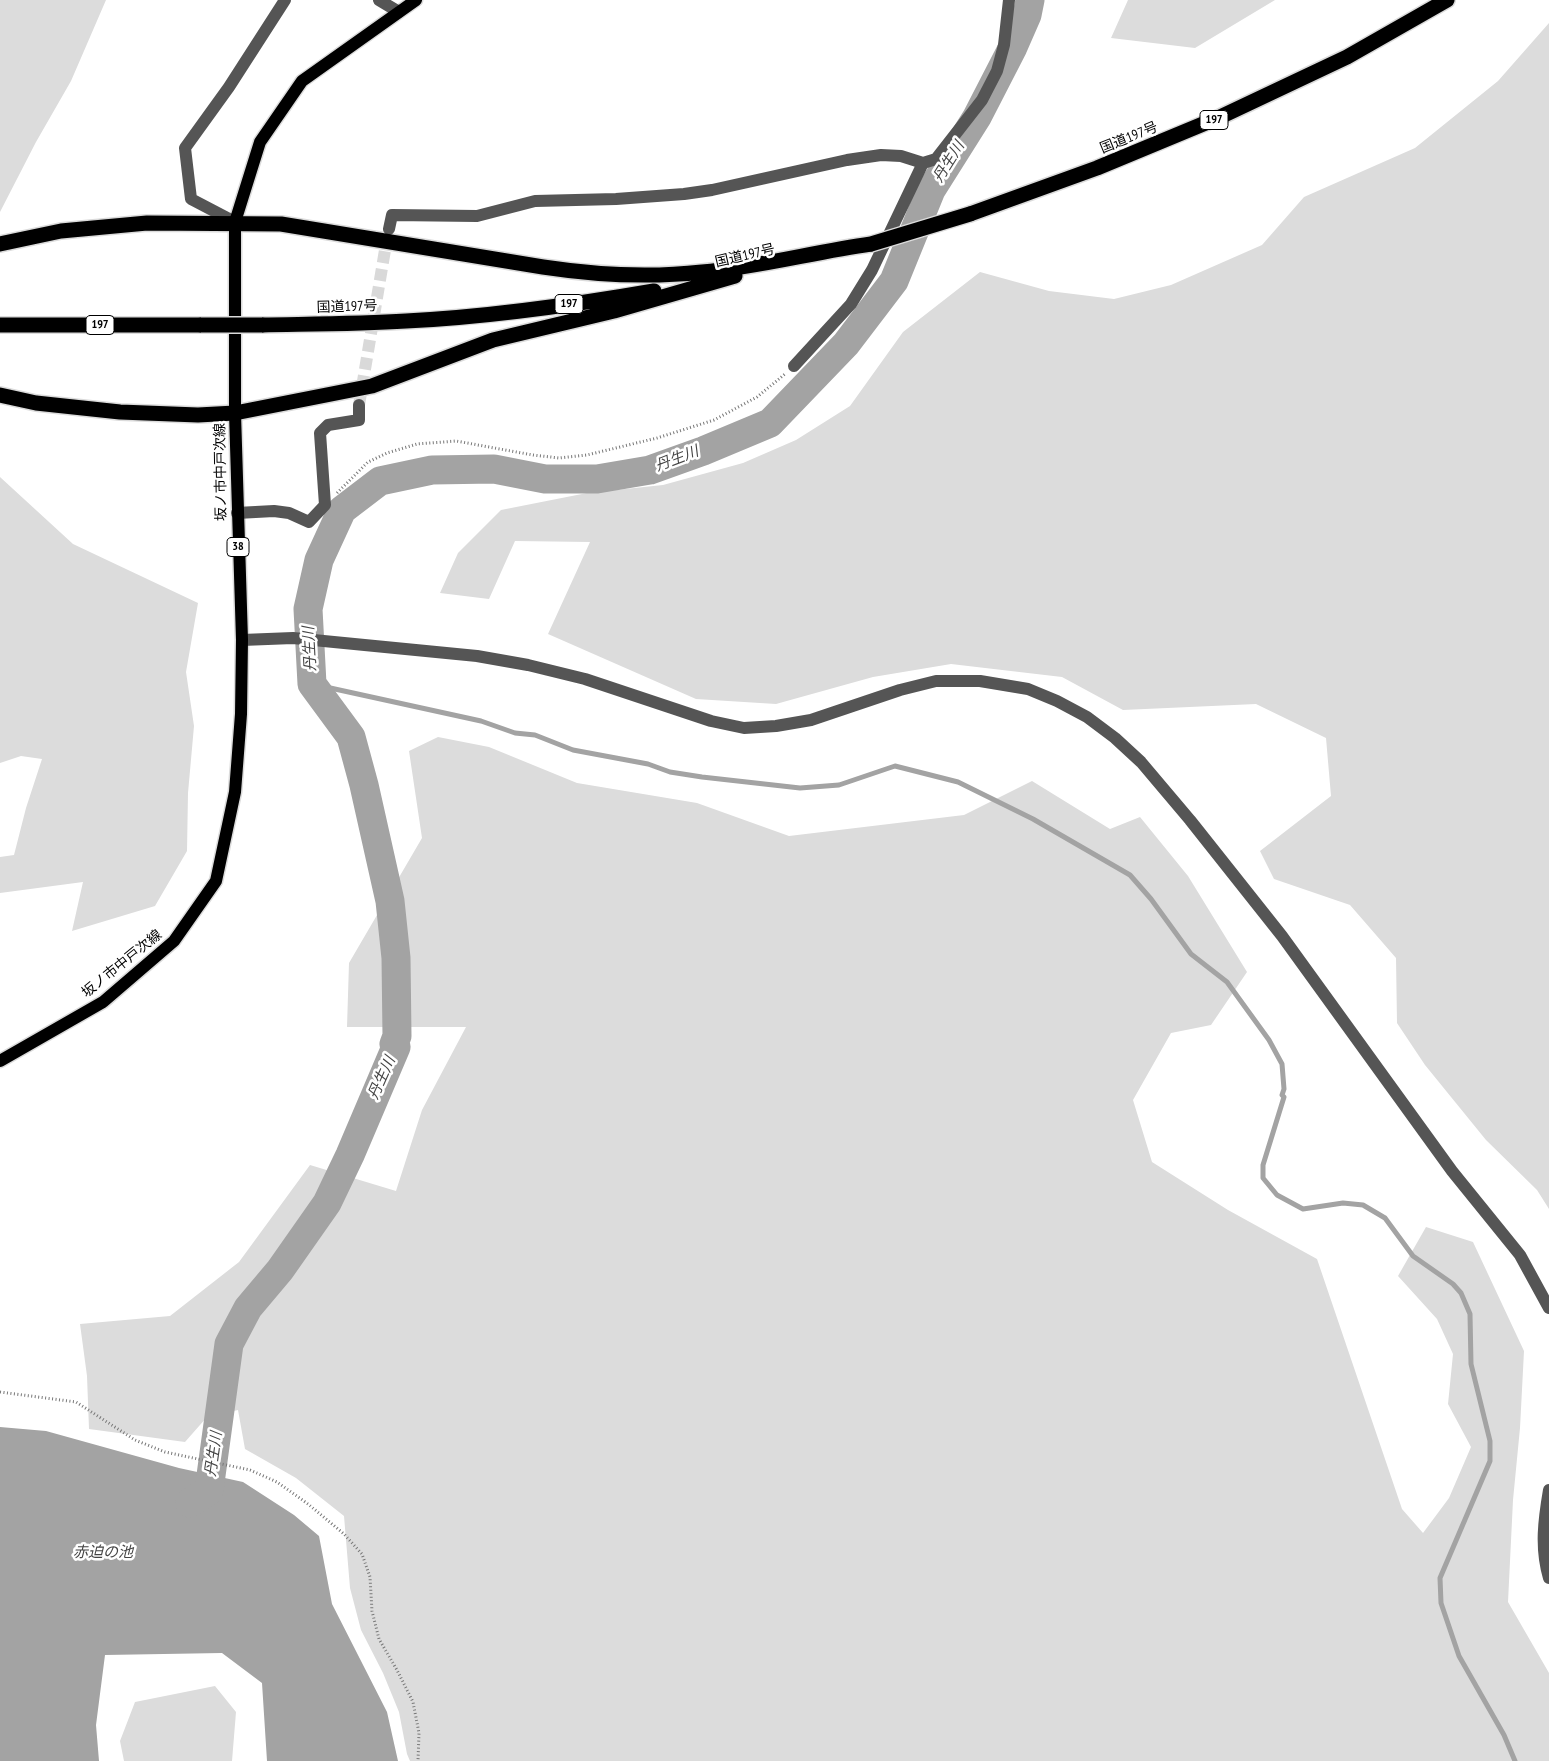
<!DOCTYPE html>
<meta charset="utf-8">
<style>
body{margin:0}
canvas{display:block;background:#fff}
</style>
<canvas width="1549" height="1761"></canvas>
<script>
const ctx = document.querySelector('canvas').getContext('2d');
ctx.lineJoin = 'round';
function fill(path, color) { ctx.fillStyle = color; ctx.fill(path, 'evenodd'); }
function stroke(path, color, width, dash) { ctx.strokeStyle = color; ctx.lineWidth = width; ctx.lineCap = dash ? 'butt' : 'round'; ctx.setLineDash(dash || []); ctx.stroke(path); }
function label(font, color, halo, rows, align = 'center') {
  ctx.font = font + ' "PT Sans Narrow","Noto Sans JP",sans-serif'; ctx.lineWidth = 5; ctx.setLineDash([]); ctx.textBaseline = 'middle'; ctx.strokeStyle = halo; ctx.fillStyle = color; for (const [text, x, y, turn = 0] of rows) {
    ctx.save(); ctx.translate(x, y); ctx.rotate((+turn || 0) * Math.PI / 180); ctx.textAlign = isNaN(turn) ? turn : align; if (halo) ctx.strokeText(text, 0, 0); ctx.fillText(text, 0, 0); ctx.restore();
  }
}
fill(new Path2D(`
 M0 0H106L71 81 36 142 0 212Z
 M1128 0H1275L1195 48 1111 38Z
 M1549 23V1209L1537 1190 1486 1140 1425 1065 1397 1023 1396 958 1350 905 1274 879 1260 851 1331 796 1326 738 1256 704 1123 710 1062 677 951 664 873 677 776 704 696 699 548 634 590 542 515 541 489 599 440 593 458 553 501 510 587 493 663 485 743 463 796 440 850 406 903 332 980 272 1049 291 1114 299 1171 285 1262 245 1304 197 1415 148 1498 81Z
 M0 477 73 544 198 603 186 672 194 726 188 793 187 851 155 906 72 931 83 882 0 893V857L14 855 26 808 42 759 21 756 0 763Z
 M438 737 489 747 577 783 697 803 789 836 964 815 1032 781 1110 829 1140 817 1188 876 1247 972 1211 1025 1171 1033 1133 1100 1152 1162 1228 1210 1317 1259 1402 1509 1423 1533 1449 1498 1471 1447 1448 1404 1453 1354 1437 1319 1398 1276 1426 1227 1473 1242 1524 1351 1520 1428 1513 1500 1508 1602 1549 1673V1761H410L407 1754 399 1712 383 1673 361 1630 350 1588 344 1516 296 1478 245 1449 238 1410 207 1417 185 1442 89 1429 87 1376 80 1324 170 1316 239 1262 310 1165 396 1191 422 1110 466 1027H347L349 963 422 838 409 751Z
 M215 1686 236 1712 232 1761H124L120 1741 135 1702Z`), '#dcdcdc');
fill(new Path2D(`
 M0 1427 46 1431 179 1468 243 1482 294 1515 319 1536 332 1604 387 1712 398 1761H267L262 1683 222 1653 105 1655 96 1725 99 1761H0Z`), '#a3a3a3');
stroke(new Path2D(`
 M312 684 481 721 515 733 535 735 573 750 648 764 670 772 702 777 800 788 839 785 895 766 958 782 1033 819 1130 875 1151 899 1191 954 1227 982 1269 1040 1282 1064 1284 1089 1282 1095 1284 1097 1263 1165V1178L1277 1195 1303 1209 1343 1203 1363 1205 1385 1218 1413 1256 1453 1284 1461 1293 1470 1314 1471 1364 1490 1441V1461L1440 1578 1441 1603 1459 1656 1504 1735 1515 1761`), '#a3a3a3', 5);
stroke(new Path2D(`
 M190 1503 209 1490 229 1344 248 1308 280 1270 327 1203 350 1155 396 1047 394 1044 397 1036 396 958 390 901 364 785 351 737 312 684 308 609 319 560 342 510 380 481 432 470 494 469 545 479H597L650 470 703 451 770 423 846 344 894 281 931 190 977 117 1013 47 1027 15 1030 0`), '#a3a3a3', 29);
stroke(new Path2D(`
 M359 405 388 232`), '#d9d9d9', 12, [12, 6]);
const major = new Path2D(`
 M0 1061 103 1002 174 941 216 881 235 792 241 714 242 640 235 413V222L260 142 302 81 416 0`);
const highway = new Path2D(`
 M970 214 1097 168 1220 117 1347 57 1447 0
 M0 244 61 231 147 223 281 224 543 267C596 275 649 278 702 272 759 267 814 252 871 244
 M0 325H201
 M262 325C310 324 358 324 406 321 489 317 573 305 654 291
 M0 395 36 403 120 412 198 415 235 413 372 386 493 340 614 311 735 276`);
stroke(major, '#dbdbdb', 15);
stroke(highway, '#dbdbdb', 18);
stroke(new Path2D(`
 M337 493 368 462 387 453 417 444 456 441 533 455 559 458 587 455 657 438 714 420 757 397 785 374
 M0 1392 76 1402 135 1440 165 1452 250 1470 277 1482 308 1504 344 1534 362 1554 370 1577 372 1611 379 1639 397 1670 413 1702 419 1733 418 1761`), '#777', 3, [1, 2.5]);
stroke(new Path2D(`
 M379 0 399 12
 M235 222 191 199 185 148 229 87 285 0
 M389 229 392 215 477 216 535 201 616 199 684 194 712 190 847 160 881 155 901 156 923 163
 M794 366 851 304 872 270 923 163 936 159 982 100 997 71 1004 45 1009 0
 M237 513 274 511 289 513 309 522 325 505 320 433 328 425 359 420V405
 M242 640 293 638 477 656 528 665 585 679 711 721 744 728 776 726 811 720 900 690 936 681H980L1028 689 1057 701 1087 717 1115 738 1141 762 1190 820 1282 936 1452 1171 1520 1255 1549 1308
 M1549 1490C1544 1519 1540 1548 1549 1578`), '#555', 12);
stroke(major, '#000', 12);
stroke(highway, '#000', 15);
const highwayBridge = new Path2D(`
 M871 244 970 214
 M201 325H262`);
stroke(highwayBridge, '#dbdbdb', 18, []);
stroke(highwayBridge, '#000', 15);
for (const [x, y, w] of [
 [1214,120,28],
 [569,304,28],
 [100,325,28],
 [238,547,22]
]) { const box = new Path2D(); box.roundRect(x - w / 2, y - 9.5, w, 19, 4); ctx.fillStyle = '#fff'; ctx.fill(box); stroke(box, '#000', 1); }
label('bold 12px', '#000', null, [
 ["197",1214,120],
 ["197",569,304],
 ["197",100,325],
 ["38",238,547]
]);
label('14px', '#000', '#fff', [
 ["国道197号",1129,138,-22],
 ["国道197号",745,256,-13],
 ["国道197号",347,307,-2],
 ["坂ノ市中戸次線",221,472,-91],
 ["坂ノ市中戸次線",122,964,-39]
]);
label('italic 15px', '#444', '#fff', [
 ["丹生川",949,162,-58],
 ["丹生川",677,459,-21],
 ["丹生川",310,649,-93],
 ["丹生川",382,1078,-66],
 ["丹生川",214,1454,-82],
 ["赤迫の池",103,1553]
]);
</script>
